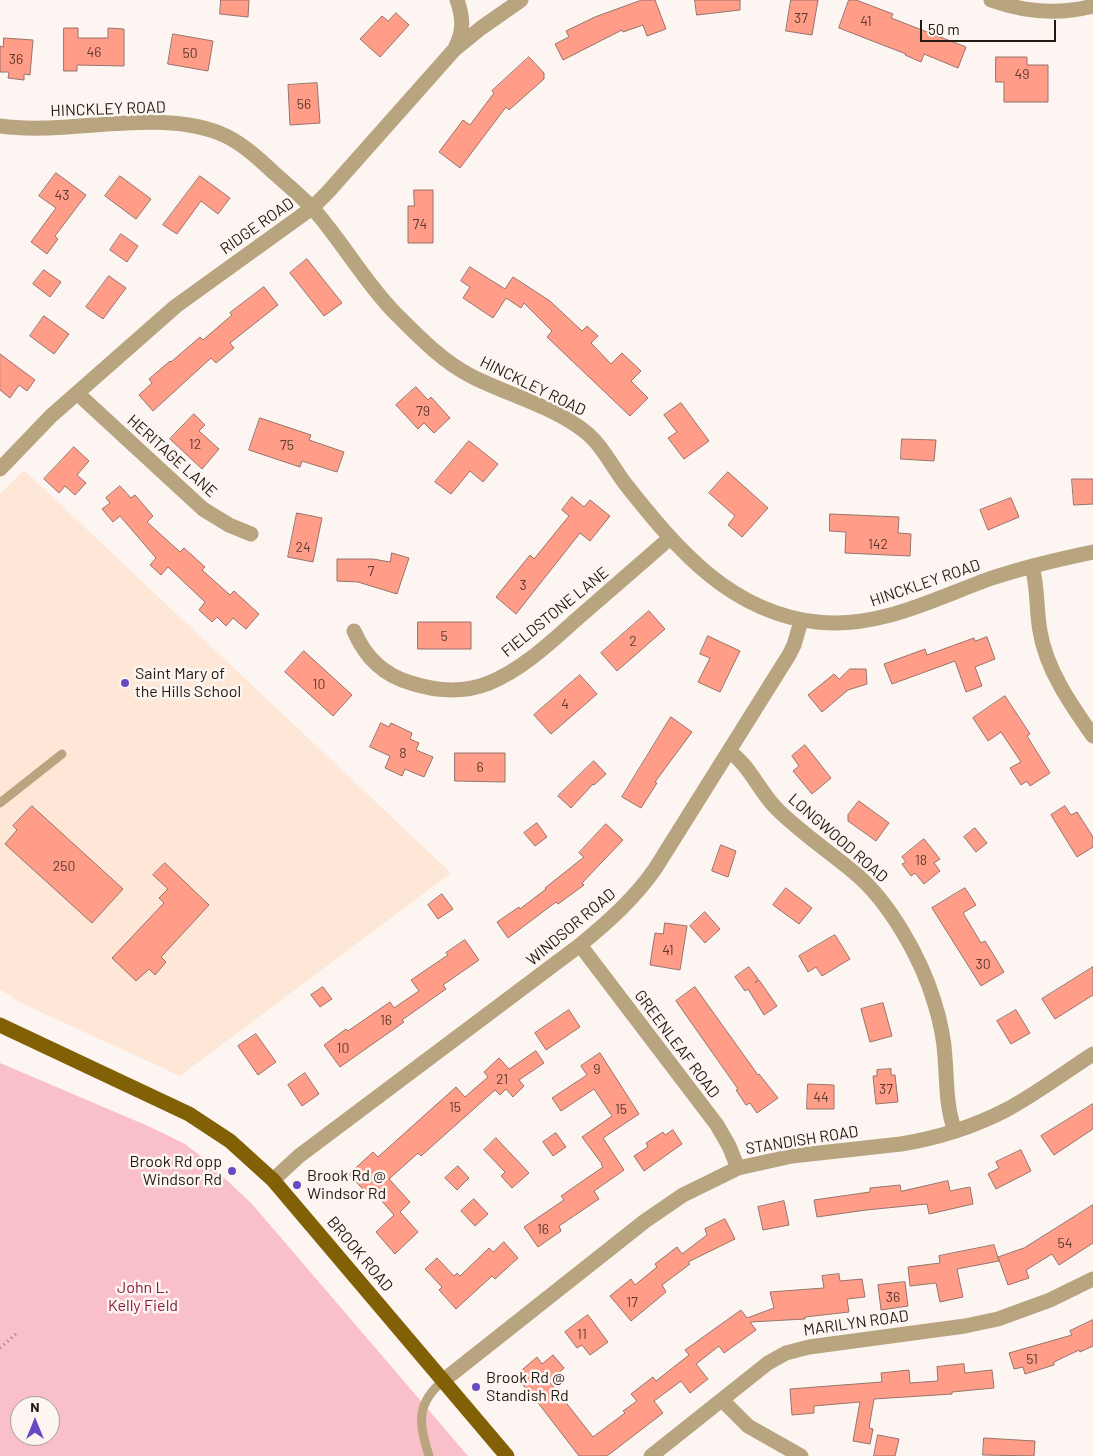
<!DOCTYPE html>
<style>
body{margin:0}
#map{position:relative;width:1093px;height:1456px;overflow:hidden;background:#fcf5f1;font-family:Barlow,sans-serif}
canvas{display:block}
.north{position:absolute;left:10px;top:1396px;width:50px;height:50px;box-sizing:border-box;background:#fcf5f1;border:1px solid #a69d98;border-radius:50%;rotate:0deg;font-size:14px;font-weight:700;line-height:20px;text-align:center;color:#251a12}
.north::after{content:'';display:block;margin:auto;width:18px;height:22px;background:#6949c1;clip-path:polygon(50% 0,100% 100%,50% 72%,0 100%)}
.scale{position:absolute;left:920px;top:20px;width:136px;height:22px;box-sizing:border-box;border:2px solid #251a12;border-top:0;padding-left:6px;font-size:15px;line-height:18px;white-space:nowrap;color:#251a12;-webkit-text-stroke:4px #fcf5f1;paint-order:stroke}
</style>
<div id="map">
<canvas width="1093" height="1456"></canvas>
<div class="north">N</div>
<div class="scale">50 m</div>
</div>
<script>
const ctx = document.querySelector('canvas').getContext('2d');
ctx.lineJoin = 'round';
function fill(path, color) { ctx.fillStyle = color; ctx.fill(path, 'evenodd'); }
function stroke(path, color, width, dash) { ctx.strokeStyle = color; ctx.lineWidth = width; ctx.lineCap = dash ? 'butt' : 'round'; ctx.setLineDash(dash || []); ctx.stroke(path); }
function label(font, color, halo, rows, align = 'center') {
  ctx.font = font + ' Barlow,sans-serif'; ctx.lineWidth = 5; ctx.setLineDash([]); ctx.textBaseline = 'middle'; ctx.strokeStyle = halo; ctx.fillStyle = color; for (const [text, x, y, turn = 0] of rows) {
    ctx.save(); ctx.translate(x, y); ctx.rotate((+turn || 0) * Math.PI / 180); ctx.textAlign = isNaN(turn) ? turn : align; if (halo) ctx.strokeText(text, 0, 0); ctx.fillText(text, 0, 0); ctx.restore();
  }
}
fill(new Path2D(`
 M24 470 451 873 180 1076 19 1002 0 989V494Z`), '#fee7d6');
fill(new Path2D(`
 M0 1063 148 1126 185 1144 202 1157 252 1204 468 1456H0ZM20 1406H50V1436H20Z`), '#fac0ca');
const building = new Path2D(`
 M221 0H249L248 17 220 14Z
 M642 0H655L666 29 647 36 643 25 623 32 622 30 563 60 555 44 569 37 566 31 595 17Z
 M695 0H740V10L697 15Z
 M791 0H818L812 35 786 31Z
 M849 0H856L893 14 891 18 966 47 958 68 924 54 921 62 905 55 906 54 839 28Z
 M396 13 409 25 380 57 360 39 382 16 388 21Z
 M64 28H78V38H108V28L124 29V66L77 65V71H64Z
 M173 34 213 41 208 71 168 64Z
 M4 38 33 40 30 75 24 74V80L8 78 9 72H0V46L3 47Z
 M529 57 544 73V79L509 110 506 107 460 168 439 152 463 120 470 125 494 93 492 91Z
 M996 57H1027V65H1048V102H1004V82H996Z
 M317 83 320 123 290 125 288 85Z
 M56 173 86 195 55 236 58 239 47 254 31 242 56 208 39 196Z
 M120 176 151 199 136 219 105 196Z
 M200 176 230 198 218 214 201 201 177 234 163 225Z
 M414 190H433V243H408V206H414Z
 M121 234 138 246 127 262 110 250Z
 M307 259 342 303 324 316 290 273Z
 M470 267 505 289 513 277 550 301 582 331 587 326 598 336 591 343 611 364 622 353 641 371 631 381 648 398 630 416 547 337 552 331 524 303 521 308 506 298 493 318 463 298 470 287 461 281Z
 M44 270 61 282 50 297 33 284Z
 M109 276 126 288 103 319 86 307Z
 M264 287 278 305 230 343 234 348 216 363 211 358 153 411 139 395 152 383 149 379 170 361 171 362 200 337 203 340 232 315 230 313Z
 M44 316 69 334 54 354 30 336Z
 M0 354 35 380 27 391 19 385 10 398 0 390Z
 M416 387 428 400 431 397 450 418 434 433 424 423 418 429 396 405Z
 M681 403 709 441 684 459 668 438 677 432 664 415Z
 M194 414 205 425 199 431 219 449 202 469 170 439Z
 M260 418 311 435 309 440 344 452 337 472 302 461 300 467 249 450Z
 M902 439 936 440 934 461 901 459Z
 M469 441 498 464 483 482 470 471 451 494 435 482Z
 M74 447 89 461 77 475 86 483 75 495 65 486 59 493 44 479Z
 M728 472 768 508 742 537 728 525 735 516 709 493Z
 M1072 479H1093V504L1074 505Z
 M120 486 131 498 135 495 153 516 147 522 180 552 184 548 205 567 202 570 230 595 234 591 259 614 246 629 233 618 226 626 217 617 212 622 199 610 205 602 168 567 161 575 150 565 156 558 120 516 113 522 102 509 110 503 106 498Z
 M572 497 584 507 590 500 610 516 590 541 580 533 516 614 496 597 530 555 534 559 569 516 562 510Z
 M1011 498 1019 517 988 530 980 510Z
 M297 513 322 518 313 562 288 557Z
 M830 514 899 517 898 533 911 534 910 556 845 553 846 532 830 531Z
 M392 553 409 558 397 594 358 582 337 581V559H373L390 562Z
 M649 611 665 629 617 671 601 653Z
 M418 622H471V649H418Z
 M708 636 740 651 720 692 698 682 710 658 700 654Z
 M987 637 995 659 975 667 982 686 966 692 955 661 892 684 884 664 925 649 927 655 974 638 975 641Z
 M304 651 352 695 333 716 285 672Z
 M850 669H866L867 684 848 690 822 712 808 695 834 674 839 679Z
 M580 675 597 694 551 734 534 715Z
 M1005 696 1030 734 1027 736 1050 773 1030 786 1027 781 1021 785 1010 768 1021 762 1001 732 988 741 973 718Z
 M671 717 692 732 655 782 657 783 641 808 622 797Z
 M381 723 389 727 391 723 412 733 410 739 419 743 416 750 433 757 424 777 405 769 402 776 385 768 390 756 370 747Z
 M805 745 831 778 812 794 793 771 799 766 792 756Z
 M455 753H505V782L455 781Z
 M594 761 606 774 594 785 593 784 571 808 558 796Z
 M859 801 889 823 876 841 848 821V815Z
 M32 806 123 889 92 923 5 844 17 830 13 826Z
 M1065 806 1071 815 1077 812 1093 837V847L1077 857 1051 815Z
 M537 823 547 837 535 846 524 833Z
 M606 824 623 840 582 883 584 885 558 904 556 902 508 938 497 922 519 907 520 909 546 889 545 888 584 857 579 853Z
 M975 828 987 843 976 852 964 837Z
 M924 839 940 859 934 863 940 871 924 884 915 873 911 876 902 864 906 862 902 857Z
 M721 845 736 851 728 877 712 871Z
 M165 863 209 905 161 957 166 962 155 975 149 969 136 981 112 958 164 903 159 898 168 889 153 875Z
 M786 888 812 908 799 924 773 905Z
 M965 888 976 905 963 913 981 943 985 941 1004 972 981 986 932 908Z
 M442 894 453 909 438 919 428 905Z
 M705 912 720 929 705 943 690 926Z
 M665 923 687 926 680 970 650 965 655 933 663 934Z
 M835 935 850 959 822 976 816 967 808 972 799 956Z
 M465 940 479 960 443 985 446 989 402 1020 404 1022 340 1067 324 1045 346 1029 348 1031 390 1002 394 1008 419 991 411 980 448 955 446 953Z
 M749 967 758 979 755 983 759 980 777 1006 764 1015 748 989 745 991 735 977Z
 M1093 967V995L1055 1019 1042 999Z
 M323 987 332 999 320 1007 311 995Z
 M695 987 758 1075 759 1074 778 1098 757 1113 750 1103 746 1105 736 1090 738 1089 676 1001Z
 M883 1003 892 1036 870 1042 861 1009Z
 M569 1010 580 1027 546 1050 535 1033Z
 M1016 1010 1030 1033 1011 1044 997 1021Z
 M256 1034 276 1062 258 1075 238 1046Z
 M536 1051 544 1063 519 1080 524 1086 513 1097 506 1089 500 1095 495 1090 421 1156 418 1153 389 1179 410 1202 400 1212 418 1232 395 1254 376 1232 394 1215 374 1192 369 1196 349 1174 373 1152 378 1157 456 1087 465 1097 488 1077 484 1072 499 1058 509 1069Z
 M600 1053 639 1114 603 1138 624 1170 594 1191 599 1199 559 1226 561 1231 538 1247 524 1227 564 1200 561 1196 603 1167 601 1164H602L582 1137 612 1116 594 1089 561 1111 552 1098 587 1075 581 1066Z
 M891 1069V1075H895L898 1102 876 1104 873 1076H877V1070Z
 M305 1073 319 1094 302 1106 288 1085Z
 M808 1084 834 1085V1109H807Z
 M1093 1104V1129L1054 1155 1041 1136Z
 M673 1130 682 1144 644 1171 634 1156 648 1147 646 1143 663 1132 665 1135Z
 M556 1133 566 1147 553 1156 543 1142Z
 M496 1138 529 1173 512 1188 501 1176 505 1172 484 1150Z
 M1021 1150 1031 1171 996 1189 988 1174 999 1168 996 1162Z
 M458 1166 469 1178 457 1190 445 1178Z
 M948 1181 950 1191 970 1187 973 1204 929 1214 927 1204 866 1210 817 1217 814 1200 870 1192V1188L900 1185 901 1191Z
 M474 1199 488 1214 475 1226 461 1211Z
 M784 1201 789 1225 763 1230 758 1207Z
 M1093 1205V1243L1059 1265 1052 1254 1026 1270 1029 1278 1008 1285 998 1257 1024 1248Z
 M725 1219 735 1239 688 1262 690 1264 662 1285 666 1292 631 1321 610 1296 631 1279 635 1285 657 1267 655 1264 677 1247 682 1254 707 1235 705 1229Z
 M504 1242 518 1258 495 1279 492 1276 456 1309 439 1290 442 1287 425 1269 437 1258 454 1276 457 1273 460 1276 489 1248 493 1252Z
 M994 1245 999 1261 957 1269 963 1297 940 1302 936 1283 910 1286 908 1267 940 1263 939 1256Z
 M839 1274 840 1281 862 1279 865 1297 847 1299 849 1312 805 1317V1319L750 1322 756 1330 724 1353 719 1346 696 1364 708 1379 690 1393 681 1381 654 1401 663 1413 607 1456H579L532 1395 515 1376 537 1357 542 1364 553 1355 564 1368 549 1381 593 1437 625 1413 623 1411 637 1401 631 1394 653 1377 656 1381 689 1355 685 1350 741 1310 747 1318 774 1308 770 1292 824 1288 822 1276Z
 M905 1282 908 1306 881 1310 878 1285Z
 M588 1315 608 1342 590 1355 582 1345 577 1348 565 1332Z
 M1093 1320V1346L1080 1352 1079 1350 1054 1362V1365L1025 1374 1023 1367 1014 1369 1009 1353 1072 1335 1070 1331Z
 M964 1364 965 1373 992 1370 994 1388 952 1392V1394L874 1399 869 1428 873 1429 870 1444 853 1441 860 1402 814 1406V1413L792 1415 790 1389 882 1382 881 1373 909 1370 910 1383 938 1381 937 1367Z
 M878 1435 899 1439 895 1456H874Z
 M984 1438 1035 1441 1034 1456 983 1455Z`);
fill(building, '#ff9d88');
stroke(building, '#97736b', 1);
stroke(new Path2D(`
 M0 1348 17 1333`), '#867d77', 3, [1, 4]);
stroke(new Path2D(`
 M0 803 62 754
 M429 1456C419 1423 415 1404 444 1380`), '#b8a580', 9);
stroke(new Path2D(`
 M991 0C1024 12 1058 15 1093 6
 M456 46C464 30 463 17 457 0
 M0 126C70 136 163 106 226 136 244 145 258 158 273 172 292 189 313 206 328 227 351 256 370 288 396 314 419 337 442 361 471 376 506 394 552 406 583 430 602 444 612 467 627 486 677 549 731 613 817 622 880 629 935 598 992 578 1025 567 1059 559 1093 552
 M77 393 203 509 229 525 251 534
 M0 469 51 416 176 306 312 208 328 192 454 50 481 28 521 0
 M1032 566C1038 588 1036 609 1040 631 1046 669 1071 705 1093 736
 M354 631C365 657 383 675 411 683 436 691 464 693 489 683 523 669 551 642 578 618 609 591 639 565 670 538
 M729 751C750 766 759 791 777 809 801 833 830 852 856 874 890 903 921 958 934 1001 940 1020 944 1038 945 1057 947 1082 946 1108 955 1131
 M580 945 717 1125 729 1146 738 1168
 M273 1180 299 1156 580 945C608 922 634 899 655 869L789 655 794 645 801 621
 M444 1380 645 1221 683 1195 738 1168 792 1156 901 1144C938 1138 973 1127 1006 1110 1036 1094 1065 1072 1093 1054
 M722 1400 748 1426 801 1456
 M651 1456 768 1363 786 1353 809 1347 965 1326 998 1319 1050 1300 1093 1279`), '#b8a580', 15);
stroke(new Path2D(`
 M0 1025 189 1114 230 1141 273 1180 507 1456`), '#826005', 15);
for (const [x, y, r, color] of [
 [125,683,5,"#6949c1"],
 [232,1171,5,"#6949c1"],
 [297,1185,5,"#6949c1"],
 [476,1387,5,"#6949c1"]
]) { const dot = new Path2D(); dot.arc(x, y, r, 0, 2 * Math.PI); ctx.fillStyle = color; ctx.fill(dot); stroke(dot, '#fcf5f1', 2); }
label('14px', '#5c3b30', null, [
 ["37",801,18],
 ["41",866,21],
 ["46",94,52],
 ["50",190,53],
 ["36",16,59],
 ["49",1022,74],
 ["56",304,104],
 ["43",62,195],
 ["74",420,224],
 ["79",423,411],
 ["12",195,444],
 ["75",287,445],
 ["142",878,544],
 ["24",303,547],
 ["7",371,571],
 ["3",523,585],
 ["5",444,636],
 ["2",633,641],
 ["10",319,684],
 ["4",565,704],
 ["8",403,753],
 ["6",480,767],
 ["18",921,860],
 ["250",64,866],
 ["41",668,950],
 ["30",983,964],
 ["16",386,1020],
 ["10",343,1048],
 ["9",597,1069],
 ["21",502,1079],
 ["37",886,1089],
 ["44",821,1097],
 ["15",455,1107],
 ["15",621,1109],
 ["16",543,1229],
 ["54",1065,1243],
 ["36",893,1297],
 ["17",632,1302],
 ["11",582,1334],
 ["51",1032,1359]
]);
label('16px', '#251a12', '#fcf5f1', [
 ["HINCKLEY ROAD",108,109,-2],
 ["RIDGE ROAD",257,226,-35],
 ["HINCKLEY ROAD",533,386,26],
 ["HERITAGE LANE",172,456,42],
 ["HINCKLEY ROAD",925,583,-19],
 ["FIELDSTONE LANE",555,612,-39],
 ["LONGWOOD ROAD",838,838,41],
 ["WINDSOR ROAD",571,927,-40],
 ["GREENLEAF ROAD",677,1044,53],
 ["STANDISH ROAD",802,1140,-9],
 ["BROOK ROAD",360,1254,50],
 ["MARILYN ROAD",856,1323,-8]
]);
label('16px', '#251a12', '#fcf5f1', [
 ["Saint Mary of",135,674],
 ["the Hills School",135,692],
 ["Brook Rd opp",222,1162,"right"],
 ["Windsor Rd",222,1180,"right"],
 ["Brook Rd @",307,1176],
 ["Windsor Rd",307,1194],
 ["Brook Rd @",486,1378],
 ["Standish Rd",486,1396]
], 'left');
label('16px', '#8c183f', '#fcf5f1', [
 ["John L.",143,1288],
 ["Kelly Field",143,1306]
]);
</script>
